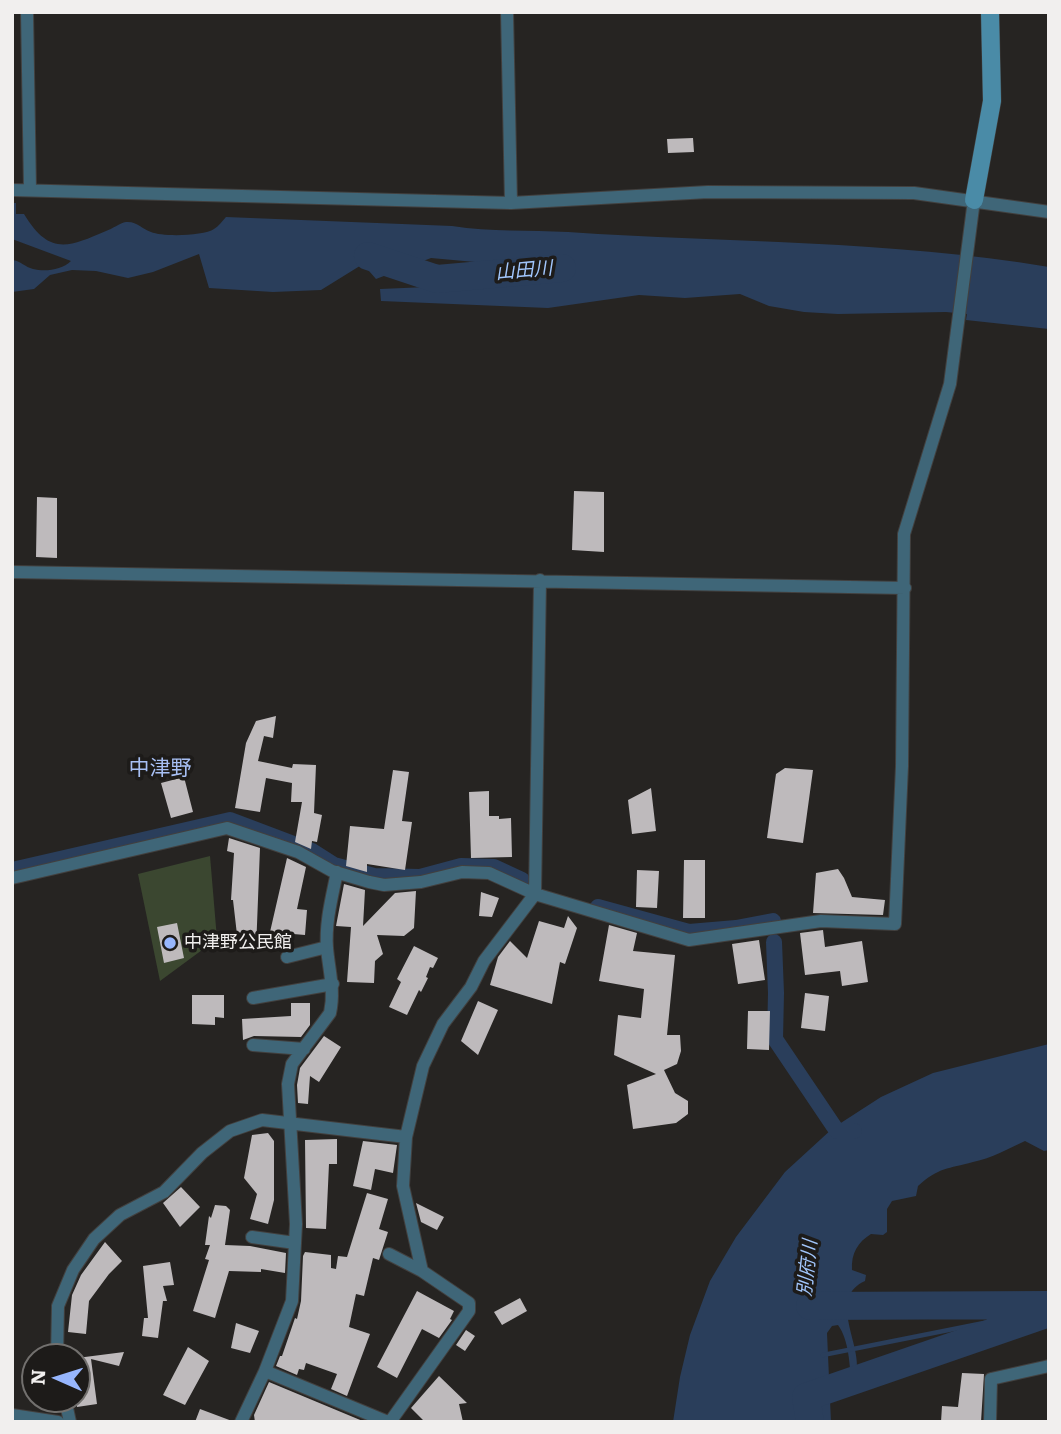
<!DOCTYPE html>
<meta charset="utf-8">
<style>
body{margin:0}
#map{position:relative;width:1061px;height:1434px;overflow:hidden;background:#262422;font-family:Literata,serif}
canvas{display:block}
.frame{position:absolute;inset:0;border:14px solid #f1efee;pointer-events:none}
.north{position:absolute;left:21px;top:1343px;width:70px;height:70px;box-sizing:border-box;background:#1d1b19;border:2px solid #72706e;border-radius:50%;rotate:273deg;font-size:19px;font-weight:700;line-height:28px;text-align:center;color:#f1efee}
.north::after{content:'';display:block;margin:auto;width:24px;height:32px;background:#97b6fd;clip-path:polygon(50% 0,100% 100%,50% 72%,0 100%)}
</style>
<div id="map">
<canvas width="1061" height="1434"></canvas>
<div class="frame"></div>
<div class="north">N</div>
</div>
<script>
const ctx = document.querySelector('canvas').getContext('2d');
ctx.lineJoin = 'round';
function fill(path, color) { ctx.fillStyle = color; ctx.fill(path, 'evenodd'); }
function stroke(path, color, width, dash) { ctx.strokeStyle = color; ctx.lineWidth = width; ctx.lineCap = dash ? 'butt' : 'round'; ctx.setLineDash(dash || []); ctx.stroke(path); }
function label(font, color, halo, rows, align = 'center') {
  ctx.font = font + ' Literata,"Noto Sans JP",serif'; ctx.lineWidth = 7; ctx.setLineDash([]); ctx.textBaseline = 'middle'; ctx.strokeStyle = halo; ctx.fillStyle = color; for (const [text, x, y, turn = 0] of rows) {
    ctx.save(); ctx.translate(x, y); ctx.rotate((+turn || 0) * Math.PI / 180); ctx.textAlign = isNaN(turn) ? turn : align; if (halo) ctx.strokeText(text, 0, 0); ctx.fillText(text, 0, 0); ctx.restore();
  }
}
fill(new Path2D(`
 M210 856 217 939 160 981 138 874Z`), '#3b4730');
fill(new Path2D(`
 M12 203H16V214H24C49 255 67 248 106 231 112 229 120 223 126 222 137 221 142 229 151 232 162 237 204 236 214 229 219 226 222 221 226 217L452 226C491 232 529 230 568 232 728 243 890 240 1049 267V329L966 320 967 314 946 312 838 314 804 312 769 306 740 294 685 298 639 295 548 308 381 301 380 289 427 287 512 277 523 271 486 263 431 258 376 279 363 264 321 290 273 292 209 288 199 254 153 272 128 278 96 271 72 270 50 275 34 289 12 292V260C21 261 25 267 33 269 45 272 62 270 71 261L12 239Z
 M1049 1044V1150L1044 1151 1025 1141C1008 1149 992 1158 973 1162 948 1169 939 1167 918 1186L916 1196 892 1201 887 1209V1232L883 1235 871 1234C858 1242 851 1253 852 1270L866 1275 865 1281C829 1297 859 1340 857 1368 856 1374 853 1379 851 1384 850 1366 849 1340 838 1325L832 1326 827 1333 831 1422H673L680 1377 690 1335 710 1281 736 1237 785 1172 833 1128 881 1097 933 1073Z`), '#2a3e5b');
stroke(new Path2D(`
 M823 1355 1049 1310`), '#2a3e5b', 4.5);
stroke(new Path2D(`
 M12 870 230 820 312 851 334 865 374 876 420 877 461 866 494 867 522 880
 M598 907 689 932 736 928 773 921
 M774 942 776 993 775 1039 837 1131H854`), '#2a3e5b', 16);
stroke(new Path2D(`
 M368 256 437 279 562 268
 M810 1306 1049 1305
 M810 1422 806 1397 1049 1313`), '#2a3e5b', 28);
fill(new Path2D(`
 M693 138 694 152 668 153 667 139Z
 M574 491 604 492V552L572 550Z
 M37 497 57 498V558L36 557Z
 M276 716 273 738 264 736 258 761 292 768 293 764 316 765 314 813 322 815 317 842 312 841 311 849 295 842 302 802H291L292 783 266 778 260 812 235 808 246 743 256 721Z
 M785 768 813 770 803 843 767 838 776 774Z
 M393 770 409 772 402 821 412 822 405 870 367 864V872L346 866 350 826 384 829Z
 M184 777 193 812 171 818 161 783Z
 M651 788 656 831 632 834 628 800Z
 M489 791V816H499V819L511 818 512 857 471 858 469 792Z
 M229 838 260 848 256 950 239 952 233 900H231L234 853 227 851Z
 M287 858 306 867 297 909 307 910 305 935 270 932Z
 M684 860H705V918H683Z
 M838 869 844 878 852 897 885 900 883 915 813 913 816 873Z
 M637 870 659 871 657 908 636 907Z
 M344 884 365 890 363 926 395 893 416 891 414 928 404 936 377 935 383 954 375 961 374 983 347 982 351 927 336 926Z
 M481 892 499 898 492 917 479 916Z
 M568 916 577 928 565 964 560 962 552 1004 490 985 498 957 510 941 527 958 539 921 564 928Z
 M177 923 184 958 164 963 157 927Z
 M609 925 637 933 633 951 675 955 667 1035H680L681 1051 677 1064 664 1070 675 1093 688 1101V1114L676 1123 633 1129 627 1085 656 1074 614 1055 618 1015 641 1018 644 989 599 981Z
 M823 930 825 947 862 941 868 982 842 986 840 971 805 975 800 933Z
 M759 940 765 980 738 984 732 944Z
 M414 946 438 958 433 968 430 967 426 977 428 978 421 992 419 990 407 1015 389 1007 401 982 397 979Z
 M805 993 829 996 825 1031 801 1028Z
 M192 995H224V1018L215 1017V1025L192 1024Z
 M478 1001 498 1010 478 1055 461 1041Z
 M291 1003H310V1025L301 1037 254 1036 243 1040 242 1019 291 1016Z
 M748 1011H770L769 1050 747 1049Z
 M324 1036 341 1047 319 1082 310 1076 308 1104 298 1103 297 1085 300 1068Z
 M268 1133 274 1141V1200L268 1224 250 1219 257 1194 244 1178 252 1135Z
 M337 1139V1164H329L326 1229 306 1228 305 1140Z
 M363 1141 397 1145 393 1173 375 1169 371 1190 353 1186Z
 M181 1187 200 1207 180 1227 163 1203Z
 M367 1193 388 1199 379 1229 388 1232 379 1260 373 1258 364 1296 356 1294 349 1327 370 1334 347 1396 331 1389 337 1374 306 1363 304 1370 299 1369 297 1375 276 1366 280 1356H282L295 1318 297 1319 301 1301 303 1256 305 1252 331 1255V1268L336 1269 338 1256 347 1257Z
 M416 1203 444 1217 437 1230 421 1222Z
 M215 1205 226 1206 230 1210 225 1245 250 1246 286 1253 285 1273 261 1269V1272L229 1271 215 1318 193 1311 209 1260 205 1259 210 1245H205L209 1216 211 1218Z
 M105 1242 122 1261 109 1274 89 1301 86 1334 68 1332 72 1295 81 1275Z
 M170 1262 174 1285 163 1286 167 1301H163L158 1338 142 1336 144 1318H148L143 1266Z
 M417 1291 454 1311 450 1319 452 1320 439 1338 422 1329 397 1378 377 1367Z
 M520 1298 527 1311 502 1325 494 1312Z
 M236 1323 259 1331 250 1353 231 1348Z
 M466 1330 475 1336 465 1351 456 1345Z
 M188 1347 209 1361 185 1405 163 1395Z
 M124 1352 119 1366 91 1359 97 1404 77 1407V1358Z
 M962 1373 984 1374 981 1422H941L942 1406 958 1407Z
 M439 1376 467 1403 459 1404 463 1422H425L411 1408Z
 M269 1382 365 1422H255L254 1415Z
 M200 1409 232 1421 231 1422H195Z`), '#bebabc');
const street = new Path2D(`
 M27 12 30 190
 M507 12 511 203
 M12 190 511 203 708 192 914 193 1049 212
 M12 572 905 588
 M12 878 227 828 298 852 332 871 369 882 384 885 421 882 462 872 489 873 535 894 689 940 821 921 895 924 902 766 904 534 950 384 974 200
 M287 957 327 947
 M253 998 333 984
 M253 1045 304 1049
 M406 1137 423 1066 443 1024 471 987 484 961 535 894 540 580
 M252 1237 295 1243
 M389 1254 422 1271
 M57 1357 58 1306 73 1270 94 1239 120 1215 164 1192 202 1153 230 1131 262 1120 406 1137 403 1186 422 1271 469 1303V1311L390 1422
 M265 1371 292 1301 296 1224 288 1084 292 1064 330 1013C335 990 329 971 327 948 325 923 332 897 337 872
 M65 1399 70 1422
 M12 1415 58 1422
 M241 1422 265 1371 388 1422
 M990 1422 991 1379 1049 1366`);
const secondary = new Path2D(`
 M974 200 992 101 990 12`);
stroke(street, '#42403f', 14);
stroke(secondary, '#42403f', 19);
stroke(street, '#3f6678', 12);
stroke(secondary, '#4a8ba7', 18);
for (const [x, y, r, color] of [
 [170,943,7,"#97b6fd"]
]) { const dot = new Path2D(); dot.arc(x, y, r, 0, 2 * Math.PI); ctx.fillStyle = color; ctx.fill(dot); stroke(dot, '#1d1b19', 2.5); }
label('18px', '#f1efee', '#1d1b19', [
 ["中津野公民館",184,943]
], 'left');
label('italic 19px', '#a1c6fc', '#1d1b19', [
 ["山田川",524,271,-5],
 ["別府川",808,1268,-84]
]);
label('21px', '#a7bff4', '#1d1b19', [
 ["中津野",160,769]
]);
</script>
